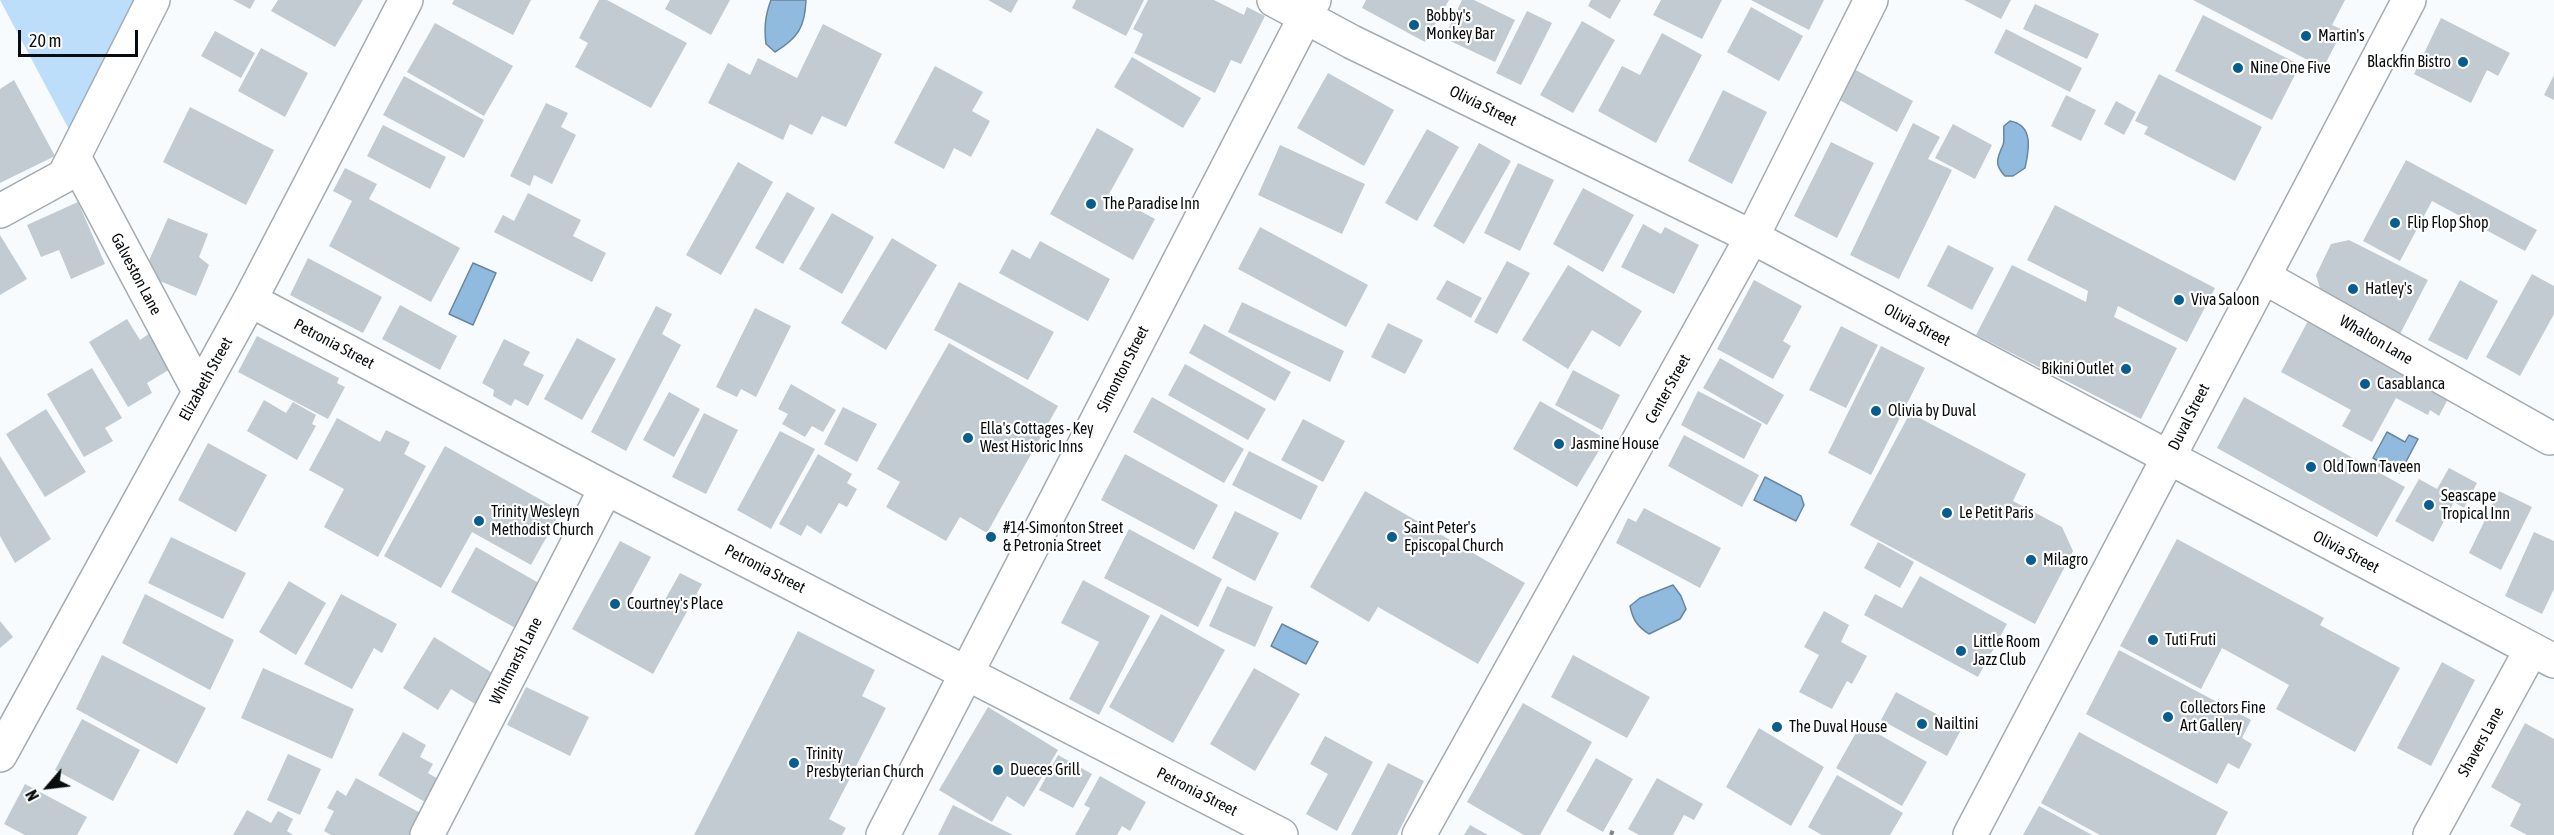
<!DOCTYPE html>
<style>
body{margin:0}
#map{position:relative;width:2554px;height:835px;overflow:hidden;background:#f7fbfe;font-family:"Asap Condensed",sans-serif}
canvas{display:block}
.north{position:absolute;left:18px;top:757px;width:60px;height:60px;-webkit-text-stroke:4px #fff;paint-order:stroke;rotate:242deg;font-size:16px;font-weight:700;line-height:24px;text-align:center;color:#090c0e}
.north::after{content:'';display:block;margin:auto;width:21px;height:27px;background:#090c0e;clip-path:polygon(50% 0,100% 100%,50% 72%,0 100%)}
.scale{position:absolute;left:18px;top:30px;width:120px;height:27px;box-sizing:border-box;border:3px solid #090c0e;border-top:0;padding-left:8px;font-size:18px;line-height:21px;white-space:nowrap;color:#090c0e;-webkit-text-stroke:4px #fff;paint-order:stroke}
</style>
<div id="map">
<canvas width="2554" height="835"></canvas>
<div class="north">N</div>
<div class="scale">20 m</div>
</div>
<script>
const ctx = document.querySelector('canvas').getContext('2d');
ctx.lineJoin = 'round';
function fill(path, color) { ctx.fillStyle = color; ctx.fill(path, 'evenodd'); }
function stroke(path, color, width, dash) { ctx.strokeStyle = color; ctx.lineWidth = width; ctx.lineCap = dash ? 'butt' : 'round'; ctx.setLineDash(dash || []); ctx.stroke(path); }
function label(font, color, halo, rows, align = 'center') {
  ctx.font = font + ' "Asap Condensed",sans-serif'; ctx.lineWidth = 4.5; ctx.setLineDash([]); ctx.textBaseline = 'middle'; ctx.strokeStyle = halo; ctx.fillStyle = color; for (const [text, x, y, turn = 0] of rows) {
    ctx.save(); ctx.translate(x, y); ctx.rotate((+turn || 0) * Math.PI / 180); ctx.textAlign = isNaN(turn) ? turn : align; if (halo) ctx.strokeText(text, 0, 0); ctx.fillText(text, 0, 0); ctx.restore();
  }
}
fill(new Path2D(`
 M0 0H164L74 139Z`), '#bcdefa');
const water = new Path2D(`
 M771 0H806C805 27 798 38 775 52L766 44C764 28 765 16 771 0Z
 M2010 121C2034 125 2029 150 2025 168L2013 176H2005C1994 165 1997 158 2003 145 2005 141 2003 132 2004 126Z
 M473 263 496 273 473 325 449 314Z
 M2387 432 2405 442 2409 435 2418 439 2400 473 2389 467 2387 471 2379 466 2380 462 2373 458Z
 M1765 477 1801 496 1804 505 1796 521 1754 500Z
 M1673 585 1681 596 1686 609 1680 619 1649 634C1637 626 1633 620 1630 606L1640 598Z
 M1282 624 1318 642 1306 664 1271 646Z`);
fill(water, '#90bbde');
stroke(water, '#6886a0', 1.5);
fill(new Path2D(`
 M233 0H255L250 9Z
 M278 0H363L335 47 271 11Z
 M454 0H531L513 35 452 4Z
 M599 0H607L687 43 651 108 575 67 588 43 579 38Z
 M670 0H730L711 35 665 9Z
 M988 0H1018L1011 13Z
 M1076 0H1144L1126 36 1072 8Z
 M1148 0H1214L1244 15 1247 7 1265 16 1241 64 1231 60 1215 93 1134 53 1143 34 1133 29Z
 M1366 0H1449L1425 42 1362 8Z
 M1462 0H1474L1515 20 1495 62 1444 38Z
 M1591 0H1621L1610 19 1588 6Z
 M1661 0H1722L1702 39 1653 15Z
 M1751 0H1824L1809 30Z
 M1964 0H2011L2001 19Z
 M2193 0H2345L2332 25 2343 30 2323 68Z
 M2035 4 2099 34 2087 59 2023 29Z
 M1751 7 1803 36 1779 81 1727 52Z
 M1527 11 1552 23 1521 85 1496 73Z
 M2203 15 2300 65 2272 120 2175 71Z
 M2441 18 2510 53 2498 76 2487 70 2471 103 2414 74Z
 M1582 21 1615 40 1573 113 1540 95Z
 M435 23 513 66 484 116 407 72Z
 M823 24 882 54 846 127 822 116 812 135 790 124 783 140 708 103 728 63 750 75 758 58 797 78Z
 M2006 29 2082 68 2070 92 1994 53Z
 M215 31 255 53 241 78 201 56Z
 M1662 33 1702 55 1656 143 1598 111 1622 66 1640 75Z
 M261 48 308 73 285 117 238 91Z
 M1132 57 1201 98 1183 128 1114 87Z
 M935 66 983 92 972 111 990 121 971 157 954 148 944 169 894 143Z
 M1852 68 1913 101 1897 132 1836 98Z
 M1328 73 1394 110 1364 166 1297 128Z
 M2159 74 2262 127 2235 181 2144 134 2148 127 2135 121Z
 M2554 75V100L2544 95Z
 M404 76 484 120 464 158 383 115Z
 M14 80 55 156 0 183V89Z
 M1723 90 1767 112 1732 184 1688 161Z
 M2066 95 2096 110 2081 141 2051 126Z
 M2116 101 2136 112 2124 135 2104 124Z
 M546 103 568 113 561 127 576 135 552 184 534 175 530 186 510 176Z
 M190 107 274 150 246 205 163 162Z
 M1913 123 1940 137 1928 159 1952 170 1899 279 1850 255Z
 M1953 124 1992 145 1975 179 1935 158Z
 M383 125 446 157 430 189 367 156Z
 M1097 128 1134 149 1109 194 1155 219 1133 260 1050 214Z
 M1427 129 1459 147 1417 221 1385 203Z
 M1831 142 1874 163 1837 238 1794 216Z
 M1479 143 1511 161 1464 244 1433 226Z
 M1280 145 1365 184 1342 234 1258 195Z
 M2406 160 2537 230 2525 251 2432 201 2400 261 2363 241Z
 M738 162 773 182 721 275 686 255Z
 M1518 163 1554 180 1520 251 1484 233Z
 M345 168 377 184 369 199 460 248 431 302 329 246 352 201 333 191Z
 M1583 188 1634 215 1603 272 1553 244Z
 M787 192 815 208 783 264 755 248Z
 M528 193 581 220 573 236 606 253 592 282 494 232 503 215 514 221Z
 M78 202 105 264 71 279 59 250 41 257 27 225Z
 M2055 205 2215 288 2187 342 2118 306 2114 317 2177 348 2141 419 1976 335 2012 265 2086 302 2088 291 2027 260Z
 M832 213 874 237 842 294 799 269Z
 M168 218 208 234 199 257 209 265 196 296 143 274Z
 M1643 224 1661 234 1665 227 1699 245 1674 294 1621 267Z
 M1260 227 1368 285 1346 327 1238 269Z
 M0 235 27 279 0 295Z
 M892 238 937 265 886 350 841 323Z
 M2349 240 2428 280 2400 334 2321 292 2316 275 2331 244Z
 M1040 241 1110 279 1088 321 999 273 1012 249 1030 259Z
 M1948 245 1994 268 1972 310 1927 286Z
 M308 258 382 297 363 333 290 295Z
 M1507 261 1530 273 1497 334 1474 322Z
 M1568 265 1642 311 1620 347 1592 330 1568 369 1522 340Z
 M2532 274 2554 286V314L2520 376 2486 357Z
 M1447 280 1482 298 1471 318 1436 299Z
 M1754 280 1802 306 1783 341 1791 346 1773 379 1717 349Z
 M2460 280 2498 301 2467 360 2428 340Z
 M959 282 1054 332 1028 380 934 330Z
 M1242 302 1344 351 1330 382 1228 332Z
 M400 305 457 336 440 370 382 339Z
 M656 306 672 314 662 334 681 345 626 451 591 432Z
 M755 308 791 326 756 397 741 389 737 397 716 387Z
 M127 319 140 340 150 333 172 368 147 383 152 393 128 407 89 342Z
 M2309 319 2450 395 2439 416 2430 410 2428 415 2396 398 2372 442 2342 426 2351 410 2281 372Z
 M1388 323 1423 340 1405 374 1371 357Z
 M1204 324 1291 372 1275 401 1189 353Z
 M1841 326 1878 345 1846 408 1809 390Z
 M257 336 339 378 337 383 345 387 328 419 238 372Z
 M577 338 616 359 582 420 544 399Z
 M504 339 530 352 523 365 544 375 528 406 515 399 511 406 493 396 494 390 482 383Z
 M949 343 1058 406 987 533 960 517 946 541 886 507 900 482 877 469Z
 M1881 346 1925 368 1871 475 1828 453Z
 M1720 358 1784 395 1767 425 1703 388Z
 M1185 364 1266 409 1248 440 1168 395Z
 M92 368 122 418 105 428 113 441 84 457 47 394Z
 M1573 370 1620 395 1602 430 1555 405Z
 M791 384 836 410 823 432 812 426 805 437 782 424 788 414 778 409Z
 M1698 391 1762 424 1744 459 1681 425Z
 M669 392 700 409 674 457 643 440Z
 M1152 397 1244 449 1224 483 1133 432Z
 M2244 397 2405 487 2377 537 2217 448Z
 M264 400 286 413 293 402 316 415 312 424 316 426 297 460 247 431Z
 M1540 401 1606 439 1577 487 1513 449Z
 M843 407 877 424 857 462 824 444Z
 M46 409 86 472 45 497 6 434Z
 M704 413 738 430 706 494 672 477Z
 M1910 413 2026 474 2013 501 2062 527 2073 551 2035 624 1850 525Z
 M337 418 380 442 386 430 410 442 404 454 426 466 378 557 324 527 344 489 309 470Z
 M1303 419 1345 441 1323 482 1281 460Z
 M780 431 815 449 771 529 737 510Z
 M1684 435 1759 475 1742 507 1668 466Z
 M208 443 267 475 236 532 178 500Z
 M445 446 561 511 531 565 472 532 441 588 384 556Z
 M1249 451 1318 486 1301 520 1232 485Z
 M818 454 852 474 847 483 857 489 847 507 839 503 821 534 807 525 801 536 779 524Z
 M1125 454 1218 505 1194 550 1101 500Z
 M0 456 51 539 15 563 0 536Z
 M2449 468 2477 483 2464 508 2454 502 2433 542 2395 521 2419 479 2437 489Z
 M1365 491 1525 583 1478 664 1378 607 1369 622 1310 587Z
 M2499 491 2532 507 2501 570 2469 553Z
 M1644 508 1721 548 1700 588 1616 543 1628 518 1636 522Z
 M1235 511 1279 533 1255 581 1212 558Z
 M1129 529 1222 579 1198 627 1104 578Z
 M2534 532 2554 541V589L2542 614 2505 596Z
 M171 537 246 573 223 619 148 583Z
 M2177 539 2324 618 2320 625 2400 668 2355 752 2276 709 2289 685 2222 648 2201 689 2120 646Z
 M620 541 651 557 630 596 658 612 680 573 702 584 653 674 572 629Z
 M1878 542 1914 562 1900 588 1864 568Z
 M476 547 544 586 519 630 451 592Z
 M1920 576 2007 624 1978 677 1864 615 1875 594 1902 608Z
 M1083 580 1150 616 1099 715 1069 699 1099 642 1061 623Z
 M289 581 326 603 296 655 259 632Z
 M1227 586 1273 607 1255 647 1209 626Z
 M145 594 234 640 210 690 122 643Z
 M341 594 397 624 382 653 374 648 352 689 304 664Z
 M1824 611 1849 625 1841 642 1867 656 1852 684 1847 681 1832 709 1799 692 1819 655 1804 647Z
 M1161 614 1225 650 1173 743 1109 707Z
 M0 621 13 637 0 648Z
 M798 631 875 670 862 696 886 708 829 819 846 828 842 835H694Z
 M434 637 494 674 475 704 451 689 438 710 403 688Z
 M2119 650 2251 720 2242 738 2252 744 2239 769 2228 763 2217 784 2086 714Z
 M102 655 206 708 177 764 76 709Z
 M1573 655 1650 697 1627 738 1551 697Z
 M2442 662 2475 680 2431 766 2397 748Z
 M263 668 354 709 332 759 241 718Z
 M1254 668 1300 694 1255 771 1210 744Z
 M526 687 589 717 570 756 507 725Z
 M1896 692 1962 728 1947 756 1881 720Z
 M1523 703 1592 742 1540 835H1524L1467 802Z
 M988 707 1058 750 1024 807 1007 796 992 822 939 790Z
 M82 719 140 750 113 801 55 770Z
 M2525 723 2554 739V835H2527L2510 826 2521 804 2491 787Z
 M1861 724 1927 762 1902 806 1836 768Z
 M1759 728 1824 767 1791 826 1726 787Z
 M403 732 426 745 420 757 433 764 428 773 445 783 432 806 378 775Z
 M2079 732 2228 812 2216 835H2100L2041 803Z
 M1325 736 1373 762 1337 831 1306 814 1328 774 1310 764Z
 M288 754 321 769 300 815 267 800Z
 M1058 755 1092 774 1073 808 1039 790Z
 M1596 758 1633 779 1603 832 1566 811Z
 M1388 763 1424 781 1397 835H1351Z
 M1837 775 1903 813 1890 835H1822L1808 827Z
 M1100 776 1146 802 1130 831 1122 826 1117 835H1075L1090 808 1084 805Z
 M356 778 426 816 416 835H331L324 831 334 811 327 808 337 790 346 796Z
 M1657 778 1703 804 1694 820 1684 815 1673 835H1639L1628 829Z
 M25 784 87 817 77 835H25L4 824Z
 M953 805 1013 835H938Z
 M2039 806 2092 835H2023Z
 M247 810 271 823 278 811 293 819 287 831 293 835H233Z
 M1470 825 1488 835H1464Z`), '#c2cbd1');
const minor = new Path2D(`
 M1274 0 1352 42 1752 237 2554 661
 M74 157 199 391
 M0 211 64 176 153 0
 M2264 277 2550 438
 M250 300 606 488 1281 835
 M0 755 250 300 406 0
 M427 835 606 488
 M883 835 1314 0
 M1419 835 1752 237 1871 0
 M1970 835 2409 0
 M2430 835 2531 650`);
stroke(minor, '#a4acb2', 36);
stroke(new Path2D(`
 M1611 835 1613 830`), '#818587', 4, [4.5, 3]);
stroke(minor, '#fff', 33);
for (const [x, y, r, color] of [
 [1414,25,6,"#085d8f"],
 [2306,36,6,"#085d8f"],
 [2463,62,6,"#085d8f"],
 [2238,68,6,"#085d8f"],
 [1091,204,6,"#085d8f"],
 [2395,223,6,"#085d8f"],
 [2353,289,6,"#085d8f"],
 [2179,300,6,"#085d8f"],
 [2126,369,6,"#085d8f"],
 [2365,384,6,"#085d8f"],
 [1876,411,6,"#085d8f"],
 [968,438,6,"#085d8f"],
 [1559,444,6,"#085d8f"],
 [2311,467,6,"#085d8f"],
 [2429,505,6,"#085d8f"],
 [1947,513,6,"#085d8f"],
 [479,521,6,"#085d8f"],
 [991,537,6,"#085d8f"],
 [1392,537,6,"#085d8f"],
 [2031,560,6,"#085d8f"],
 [615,604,6,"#085d8f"],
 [2153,640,6,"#085d8f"],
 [1961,651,6,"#085d8f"],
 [2168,717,6,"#085d8f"],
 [1922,724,6,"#085d8f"],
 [1777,727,6,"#085d8f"],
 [794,763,6,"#085d8f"],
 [998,770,6,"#085d8f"]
]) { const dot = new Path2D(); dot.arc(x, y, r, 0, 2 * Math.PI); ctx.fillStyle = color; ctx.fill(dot); stroke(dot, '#fff', 2); }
label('16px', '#090c0e', '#fff', [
 ["Bobby's",1426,16],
 ["Monkey Bar",1426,34],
 ["Martin's",2318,36],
 ["Blackfin Bistro",2451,62,"right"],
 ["Nine One Five",2250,68],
 ["The Paradise Inn",1103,204],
 ["Flip Flop Shop",2407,223],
 ["Hatley's",2365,289],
 ["Viva Saloon",2191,300],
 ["Bikini Outlet",2114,369,"right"],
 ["Casablanca",2377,384],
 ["Olivia by Duval",1888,411],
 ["Ella's Cottages - Key",980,429],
 ["West Historic Inns",980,447],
 ["Jasmine House",1571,444],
 ["Old Town Taveen",2323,467],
 ["Seascape",2441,496],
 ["Tropical Inn",2441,514],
 ["Trinity Wesleyn",491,512],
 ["Methodist Church",491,530],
 ["Le Petit Paris",1959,513],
 ["#14-Simonton Street",1003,528],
 ["& Petronia Street",1003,546],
 ["Saint Peter's",1404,528],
 ["Episcopal Church",1404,546],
 ["Milagro",2043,560],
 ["Courtney's Place",627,604],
 ["Tuti Fruti",2165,640],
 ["Little Room",1973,642],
 ["Jazz Club",1973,660],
 ["Collectors Fine",2180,708],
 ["Art Gallery",2180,726],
 ["Nailtini",1934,724],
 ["The Duval House",1789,727],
 ["Trinity",806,754],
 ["Presbyterian Church",806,772],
 ["Dueces Grill",1010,770]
], 'left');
label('16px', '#090c0e', '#fff', [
 ["Olivia Street",1483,106,26],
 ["Galveston Lane",136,274,62],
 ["Olivia Street",1917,325,28],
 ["Whalton Lane",2376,340,30],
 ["Petronia Street",334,344,28],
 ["Simonton Street",1123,369,-63],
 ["Elizabeth Street",206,379,-61],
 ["Center Street",1668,389,-61],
 ["Duval Street",2189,417,-63],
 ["Olivia Street",2346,552,28],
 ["Petronia Street",765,569,27],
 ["Whitmarsh Lane",516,661,-63],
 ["Shavers Lane",2481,742,-61],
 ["Petronia Street",1197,792,27]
]);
</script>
